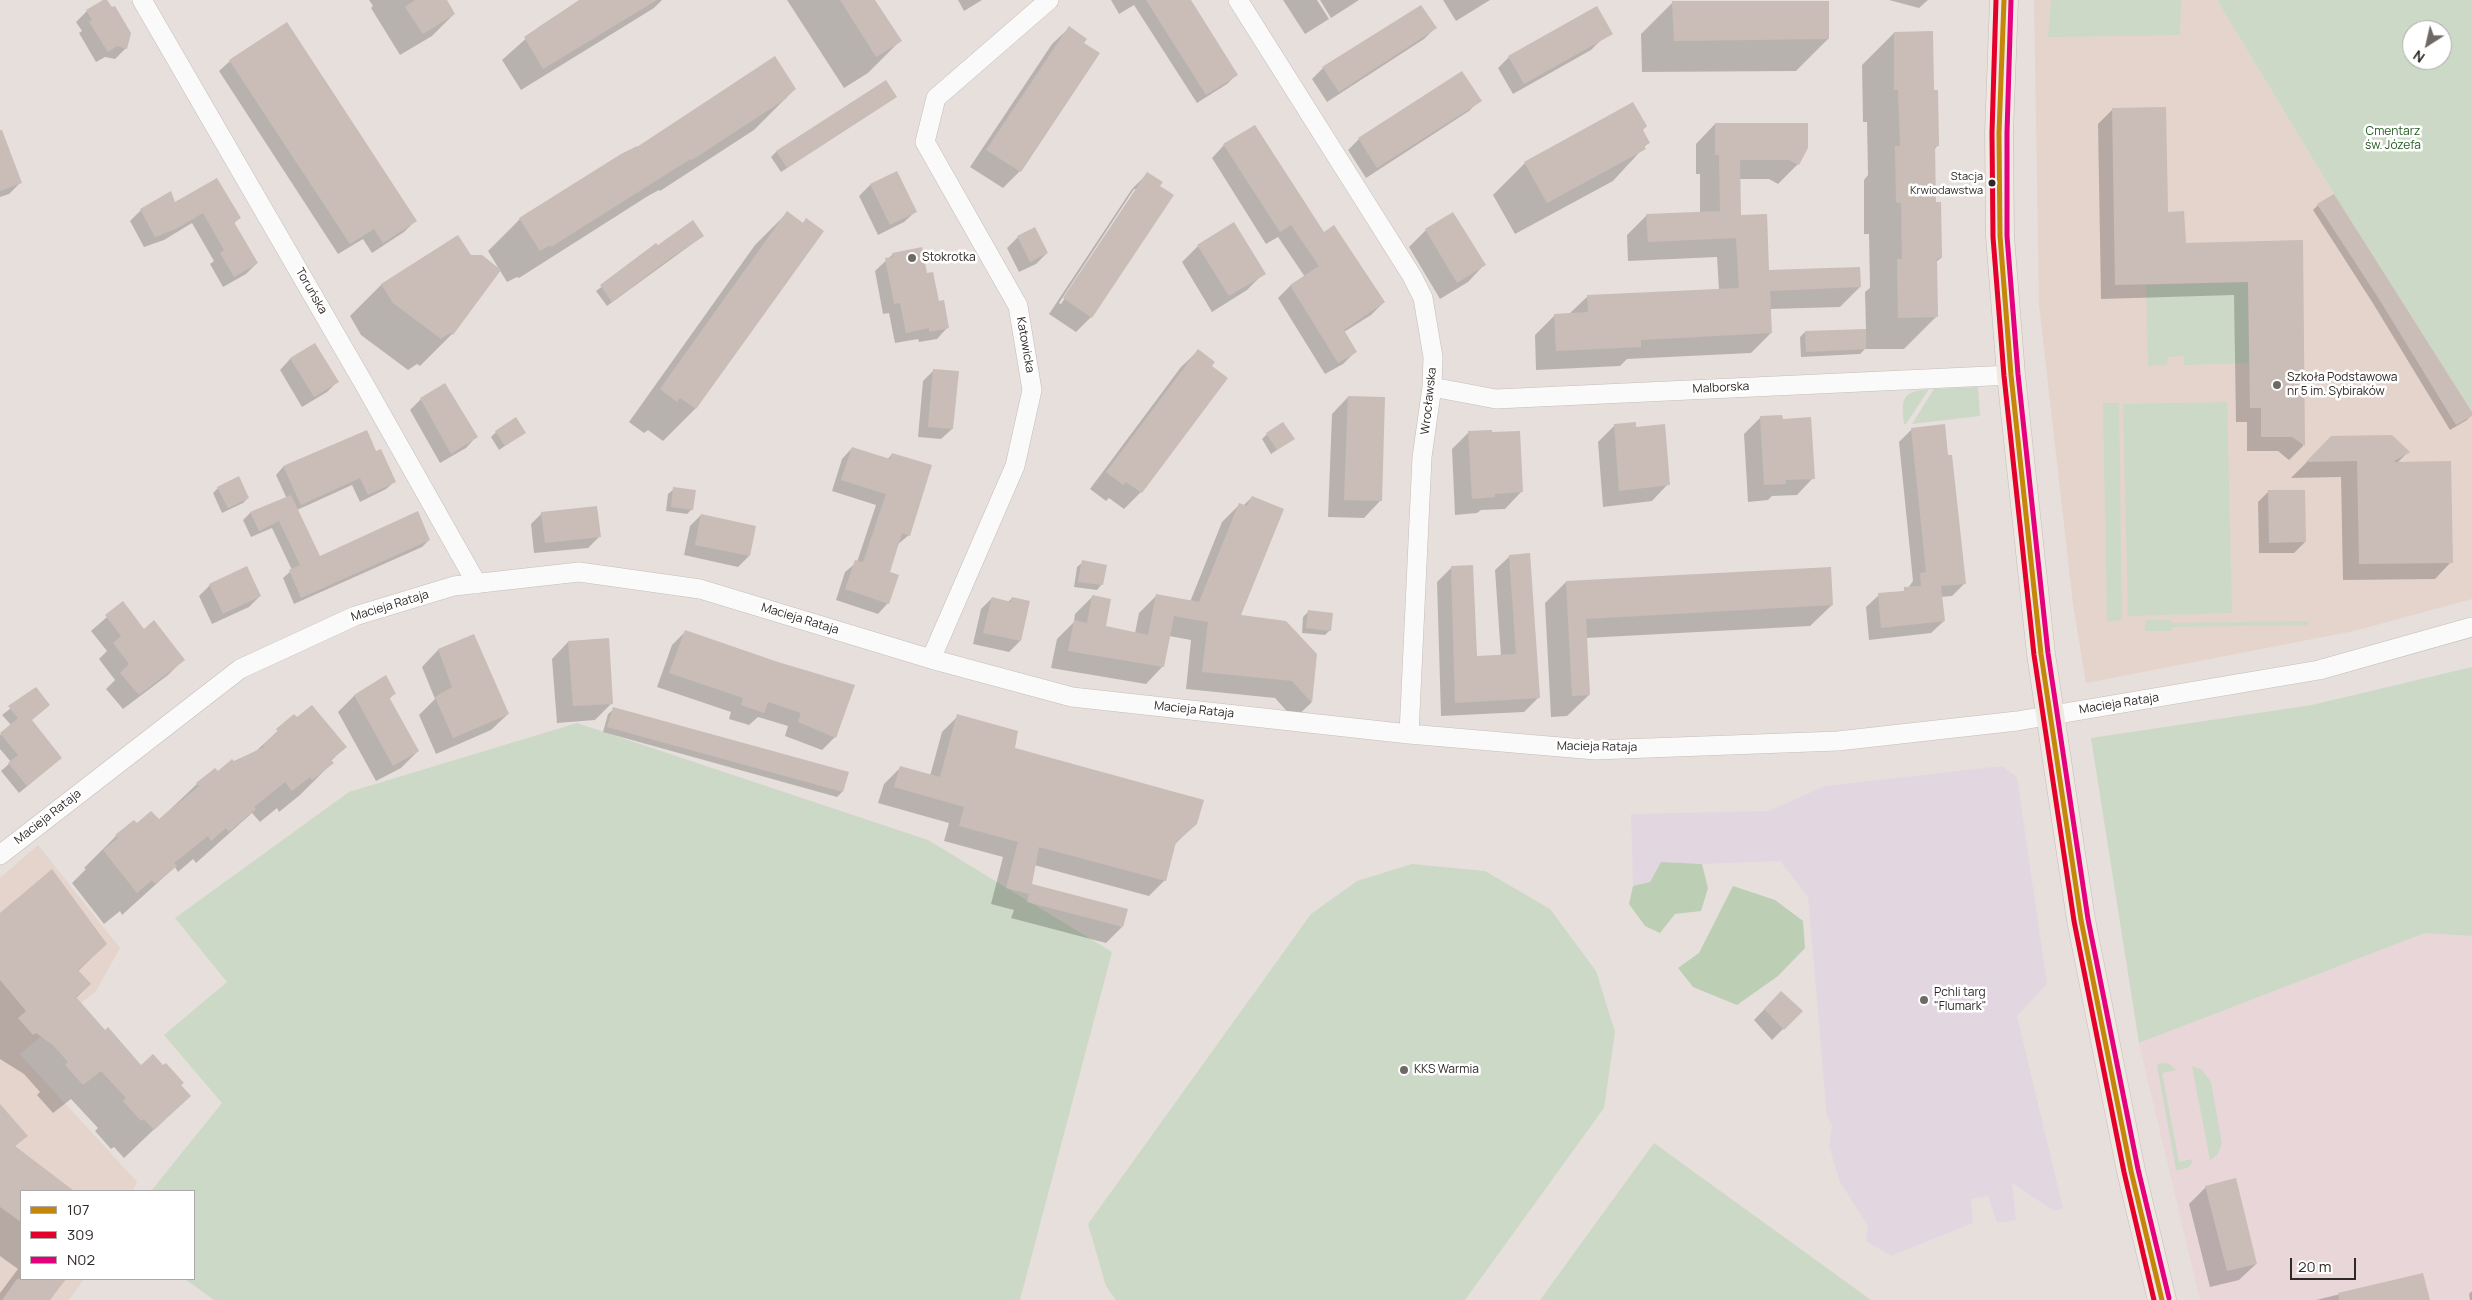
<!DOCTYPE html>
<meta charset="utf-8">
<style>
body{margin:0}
#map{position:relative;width:2472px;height:1300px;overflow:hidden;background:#e7dfdb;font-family:Manrope,sans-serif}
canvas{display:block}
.legend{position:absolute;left:20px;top:1190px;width:175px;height:90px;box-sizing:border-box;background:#fff;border:1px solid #aca9a8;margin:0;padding:6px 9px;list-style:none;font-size:15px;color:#2f2926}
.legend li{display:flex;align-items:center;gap:10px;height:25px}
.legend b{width:25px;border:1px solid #aca9a8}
.north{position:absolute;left:2402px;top:20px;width:50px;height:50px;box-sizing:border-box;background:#fff;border:1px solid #aca9a8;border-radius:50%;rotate:215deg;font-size:14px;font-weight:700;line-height:20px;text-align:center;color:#2f2926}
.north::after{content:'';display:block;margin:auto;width:18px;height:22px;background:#6f6965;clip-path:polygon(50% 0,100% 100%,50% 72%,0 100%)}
.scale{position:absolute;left:2290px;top:1258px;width:66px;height:22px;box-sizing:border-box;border:2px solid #2f2926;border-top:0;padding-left:6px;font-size:15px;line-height:18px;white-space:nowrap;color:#2f2926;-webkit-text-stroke:4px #fff;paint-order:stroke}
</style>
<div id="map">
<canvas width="2472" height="1300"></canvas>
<ul class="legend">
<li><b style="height:6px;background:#c5870a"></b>107</li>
<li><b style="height:6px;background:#e4002b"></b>309</li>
<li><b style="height:6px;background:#e5007d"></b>N02</li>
</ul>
<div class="north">N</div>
<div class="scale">20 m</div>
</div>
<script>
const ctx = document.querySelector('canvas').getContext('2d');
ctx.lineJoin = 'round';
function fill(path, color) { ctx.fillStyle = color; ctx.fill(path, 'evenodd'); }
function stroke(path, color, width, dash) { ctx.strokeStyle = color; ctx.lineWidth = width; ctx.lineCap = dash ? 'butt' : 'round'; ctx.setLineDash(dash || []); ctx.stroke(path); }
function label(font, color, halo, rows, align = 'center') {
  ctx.font = font + ' Manrope,sans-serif'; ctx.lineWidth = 5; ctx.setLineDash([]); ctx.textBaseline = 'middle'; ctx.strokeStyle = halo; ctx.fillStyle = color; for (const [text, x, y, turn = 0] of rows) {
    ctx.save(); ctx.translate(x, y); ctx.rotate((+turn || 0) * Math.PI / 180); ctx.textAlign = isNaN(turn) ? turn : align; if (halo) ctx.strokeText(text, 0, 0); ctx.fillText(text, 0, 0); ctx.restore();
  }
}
fill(new Path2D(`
 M2002 766 2017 777 2047 984 2017 1016 2063 1208 2054 1211 2012 1183 2016 1220 1997 1223 1988 1196 1971 1199 1973 1223 1891 1256 1866 1241 1868 1226 1840 1182 1829 1146 1832 1126 1827 1117 1808 897 1780 861 1702 864 1661 862 1650 882 1633 886 1631 814 1769 811 1825 786Z`), '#e2d7e0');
fill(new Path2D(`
 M2034 0H2217L2334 194 2472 412V599L2354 631 2086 683 2073 604 2039 304Z
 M38 845 120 948 96 991 20 1054 137 1182 133 1191H21V1279H84L69 1300H0V878Z`), '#e4d4cc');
fill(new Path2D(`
 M2425 933 2472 936V1300H2200L2139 1043Z`), '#e8d6d8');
fill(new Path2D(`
 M2051 0H2181L2180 35 2048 37Z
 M2217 0H2472V412L2334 194ZM2412 30H2442V60H2412Z
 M2248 282 2249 363 2184 365V356L2168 357 2167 365 2148 366 2146 285Z
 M1978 387 1980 416 1912 424 1934 389Z
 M1929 389 1906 424H1904C1901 398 1902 392 1929 389Z
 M2227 402 2232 613 2128 616 2123 404Z
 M2103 403H2119L2122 620 2107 621Z
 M2145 620H2171L2172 623 2308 621V625L2172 627 2171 631H2145Z
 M2472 667V936L2425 933 2139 1043 2091 738 2312 705Z
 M577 723 928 840 1112 952 1020 1300H214L185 1279H194V1191H151L222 1103 164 1035 227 982 175 918 349 792Z
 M1412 864 1485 871 1550 909 1596 971 1615 1032 1604 1108 1465 1300H1116L1106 1286 1088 1224 1311 914 1357 881Z
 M2162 1063 2169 1064 2176 1070 2162 1073 2179 1162 2193 1159C2191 1169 2184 1169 2176 1170L2157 1065Z
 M2192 1066 2201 1069 2211 1082 2222 1144 2217 1155 2210 1160Z
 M1654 1143 1871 1300H1540Z`), '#ccd9c6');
fill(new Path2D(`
 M1661 862 1702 864 1708 888 1701 911 1675 914 1660 933 1645 926 1629 904 1633 886 1650 882Z
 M1733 886 1775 900 1803 921 1805 948 1778 976 1737 1005 1693 987 1678 968 1699 953Z`), '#bcceb4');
fill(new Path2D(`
 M106 0 126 48 115 59 105 57 96 62 79 33 82 31 76 22 87 11Z
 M369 0H445L454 14 432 36 400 55 371 8 373 6Z
 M581 0H662L654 8 521 90 502 60 540 26Z
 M787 0H874L900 41 868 73 844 88Z
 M958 0H982L964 11Z
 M1111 0H1188L1237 74 1227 84 1197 103 1134 5 1119 14Z
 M1283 0H1317L1329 19 1305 34Z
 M1320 0H1359L1331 18Z
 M1443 0H1490L1456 21Z
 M1889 0H1928L1919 8Z
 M1673 2 1828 39 1796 71 1642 72 1641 34Z
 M1069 28 1083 43 1098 54 1020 171 1003 188 970 167 1052 44Z
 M1435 28 1424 39 1327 102 1312 79 1323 68Z
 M1894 33 1933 91 1938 145 1934 150 1935 203 1941 258 1935 263 1936 317 1904 349H1865L1860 354 1801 357 1800 337 1805 332 1866 330 1865 292 1870 288 1869 234H1864V180L1868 175 1867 122H1863L1862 65Z
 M1602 39 1591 50 1513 94 1498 68 1509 57Z
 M230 61 415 221 404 232 372 253 363 239 338 254 219 71Z
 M1462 72 1480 100 1469 111 1366 178 1348 150 1359 139Z
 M795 89 754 130 660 191 659 190 648 196 519 278 517 277 507 282 488 251 520 219 637 149Z
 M896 97 781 172 771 157 776 152Z
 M2113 109 2185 244 2301 241 2303 446 2289 460 2278 451H2247V422H2236L2234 295 2101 299 2098 124Z
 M1715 124 1798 164 1778 184 1769 179H1739L1740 216 1768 271 1860 287 1840 307 1770 309 1771 333 1751 353 1627 359 1620 366 1536 370 1535 335 1555 315 1569 314 1588 296 1719 290 1717 257 1628 261 1627 235 1647 215 1700 213V174H1696V144Z
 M1642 130 1648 143 1613 181 1515 234 1493 195 1525 163Z
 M0 140 20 183 9 194 0 197Z
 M1224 145 1323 234 1384 302 1371 315 1344 332 1356 351 1343 364 1325 374 1278 298 1290 286 1305 277 1278 237 1266 244 1212 158Z
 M896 173 915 212 904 222 878 235 859 196 870 185Z
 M1147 174 1091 317 1076 332 1049 314 1132 189ZM1134 189H1137L1061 304 1059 303Z
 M174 204 240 218 234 223 257 263 246 274 223 287 210 264 214 261 192 223 164 240 144 247 130 221 141 210Z
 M2318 205 2472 414 2467 420 2450 430 2374 305 2313 210Z
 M787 213 802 224 806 220 822 231 695 409 663 441 648 430 644 433 629 422 755 245Z
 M1452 214 1484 265 1468 282 1440 299 1409 247 1426 230Z
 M703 236 607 306 596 291 657 246Z
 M1018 237 1047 253 1036 264 1019 272 1007 248Z
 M1198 246 1264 273 1247 290 1212 312 1182 262Z
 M893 254 938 302 947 328 937 339 919 342 918 339 895 343 889 313 883 314 875 271Z
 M470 257 499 270 452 334 420 366 417 364 408 370 361 335 350 316 382 284Z
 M315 345 337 382 327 392 302 407 280 370 290 359Z
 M1198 351 1210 367 1226 378 1141 492 1124 509 1109 498 1106 501 1090 489 1181 367Z
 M934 370 952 429 941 439 918 437 923 381Z
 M445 385 476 437 466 448 440 463 410 410 421 399Z
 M1348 397 1380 501 1364 518 1328 517 1332 414Z
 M1761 417 1813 478 1797 495 1772 496 1768 500 1748 502 1744 434Z
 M1615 425 1635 428 1668 484 1652 501 1603 507 1598 442Z
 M1912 429 1964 584 1952 596 1941 597 1944 621 1931 633 1869 640 1866 607 1879 595 1900 593 1908 588 1913 581 1899 442Z
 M366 432 376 453 394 482 386 489 360 502 352 485 297 510 319 558 429 540 422 547 294 604 283 578 292 570 272 528 251 537 243 520 250 513 287 499 276 475 283 467Z
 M496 432 524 433 499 450 491 437Z
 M1469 432 1521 492 1505 509 1481 510 1477 513 1455 515 1452 449Z
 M1267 434 1293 439 1271 454 1262 439Z
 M852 448 887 460 892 454 909 535 897 545 888 573V603L878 614 836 600 845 572 857 562 876 505 832 491 842 459Z
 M2408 452 2397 463 2451 562 2435 579 2343 580 2341 477 2291 478 2315 454Z
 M218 488 248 498 243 503 222 513 213 493Z
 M674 489 692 509 687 514 666 511 668 494Z
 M2269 491 2305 542 2294 553H2259L2258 502Z
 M1252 497 1239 616 1315 655 1311 703 1294 719 1275 698 1186 689 1191 640 1169 636 1163 666 1146 684 1051 668 1057 639 1074 622 1075 614 1093 596 1105 627 1135 633 1139 613 1156 596 1190 602 1222 522 1239 505 1243 506Z
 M542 513 599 537 588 548 534 553 531 524Z
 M701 515 749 556 738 567 684 555 690 526Z
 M1510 556 1538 698 1524 712 1441 716 1437 582 1452 567 1476 658 1501 656 1495 570Z
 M1083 562 1102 584 1097 590 1074 587 1077 567Z
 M1566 582 1832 605 1810 626 1586 638 1589 695 1567 716 1551 717 1545 603Z
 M210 585 260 596 249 607 212 624 199 596Z
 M992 598 1008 602 1012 598 1020 641 1009 652 973 644 981 609Z
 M123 603 143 630 183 660 168 675 123 709 106 689 115 680 99 659 107 651 91 631Z
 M1308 612 1330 630 1325 635 1302 633 1303 617Z
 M685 632 835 737 822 750 785 736 788 726 758 717 749 725 729 719 731 712 657 687 672 645Z
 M473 636 508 714 491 730 436 754 419 715 435 699 422 667 438 650Z
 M568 642 612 703 595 720 557 723 552 659Z
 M385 676 395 693 389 699 418 751 401 768 376 781 338 712 354 696Z
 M36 689 31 721 53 765 19 793 1 771 11 762 0 749V735L12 726 2 715Z
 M614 709 847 773 842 792 837 797 603 732 608 714Z
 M294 716 345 747 331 761 332 763 300 795 279 812 277 808 260 822 252 813 196 863 193 859 178 872 175 867 122 915 120 911 104 924 72 883 86 869 84 868 116 836 136 825 159 820 197 784 233 762 254 753Z
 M958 716 1013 749 1196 824 1174 845 1165 880 1149 896 1034 865 1030 885 1122 927 1106 943 1011 918 1014 910 991 904 1003 857 944 841 949 823 878 803 884 784 900 768 930 776 942 732Z
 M0 914 106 944 78 971 90 984 76 998 104 1031 141 1067 179 1085 189 1096 124 1158 114 1147 111 1149 95 1131 98 1128 71 1099 53 1113 37 1095 40 1092 24 1074 0 1059Z
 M1781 992 1801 1011 1772 1040 1754 1020Z
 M0 1106 26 1136 14 1147 73 1191H21V1279H64L49 1300H0V1293L18 1269 0 1256Z
 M2206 1187 2256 1264 2239 1280 2210 1287 2189 1204Z
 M2422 1274 2428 1300H2316Z
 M2472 1291V1300H2470L2469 1294Z`), '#0003');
fill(new Path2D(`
 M103 0H107L112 7 115 6 131 33 127 49 117 46 108 52 89 22 92 20 86 10Z
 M415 0H447L455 14 423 34 405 7Z
 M579 0H657L543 69 524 37Z
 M840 0H875L902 41 876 57Z
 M1146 0H1191L1238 75 1206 95Z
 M1672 1H1829V39L1674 41Z
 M1421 5 1437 28 1339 92 1322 67Z
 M1597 6 1613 34 1524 84 1508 56Z
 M287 22 417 221 383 243 374 229 350 244 229 60Z
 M1069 26 1087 39 1084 43 1100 53 1021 172 986 150Z
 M1933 31 1934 90H1938L1939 146H1935L1936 202H1941L1942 258H1937L1938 317 1898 318 1897 259H1902L1901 203 1896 202 1895 146H1900L1898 90H1894V32Z
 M775 56 796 89 787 96V98L692 160 691 159 681 165 551 247 550 245 540 251 519 218 621 154 637 146V147Z
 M1462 71 1482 101 1377 168 1358 138Z
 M886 80 897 97 787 168 776 151Z
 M1633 102 1647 126 1643 130 1650 143 1644 146 1646 149 1547 203 1524 162Z
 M2166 107 2168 212 2184 211 2186 243 2303 240 2305 446 2292 437H2261V408H2250L2248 282 2115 285 2112 108Z
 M1715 123H1808V148L1799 165 1789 160H1740L1741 215 1767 214 1769 270 1860 267 1861 287 1770 291 1772 333 1641 340V347L1556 351 1554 314 1588 312 1587 295 1739 288 1736 238 1648 242 1646 214 1720 211 1719 155H1715Z
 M1255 125 1324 232 1334 225 1385 302 1344 330 1357 352 1338 363 1290 285 1319 266 1291 225 1280 232 1223 144Z
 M0 130H2L22 183 0 191Z
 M897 171 917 212 890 225 870 184Z
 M1147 172 1163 182 1160 186 1174 195 1092 318 1063 298Z
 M217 178 241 218 234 222 258 263 234 277 220 253 224 250 203 213 176 229 155 237 140 209 171 191 175 202Z
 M2334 194 2472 412V416L2456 425 2379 299 2317 204Z
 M787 211 803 223 806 218 824 231 696 409 680 398 677 402 660 389Z
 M1453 212 1486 265 1457 283 1425 229Z
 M693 220 704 236 669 259 612 302 600 285 656 243 658 245Z
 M1234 222 1266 274 1229 296 1197 245Z
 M1035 227 1048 253 1030 262 1017 236Z
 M458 235 471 255H482L501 270 453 335 450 333 441 339 393 303 381 284Z
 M922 247 927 273 933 272 939 301 944 300 949 328 929 332V328L906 333 900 303 894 304 885 258 893 257 892 253Z
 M1866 329V349L1806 352 1805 331Z
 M315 343 339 382 314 397 290 358Z
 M1198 349 1215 362 1212 366 1228 378 1142 493 1126 482 1123 485 1106 472Z
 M933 369 959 371 953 429 928 427Z
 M445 383 478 437 451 454 420 398Z
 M1348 396 1385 397 1382 501 1344 500Z
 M1782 415 1783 419 1811 417 1815 479 1786 480V484L1764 485 1760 416Z
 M516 417 526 433 505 446 495 431Z
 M1283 422 1295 439 1277 450 1266 433Z
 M1636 422V427L1665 424 1670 485 1619 491 1614 424Z
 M1945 424 1948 455H1952L1966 584 1941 586 1945 621 1881 628 1878 593 1904 591V587L1921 586 1920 573 1926 572 1911 428Z
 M367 430 376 451 381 449 396 482 368 495 360 478 301 505 283 466Z
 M1492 430V432L1520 431 1523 492 1495 494V497L1472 499 1468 431Z
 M2392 435 2410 452 2393 462 2451 461 2453 563 2359 564 2357 461 2306 462 2331 436Z
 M852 447 890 459 892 453 932 465 910 536 902 533 890 572 899 575 889 604 845 589 855 560 863 562 886 494 841 480Z
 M239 476 249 498 228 508 217 487Z
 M673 487 696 490 693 510 671 507Z
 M2268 490H2305L2306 542 2269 543Z
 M291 495 320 556 418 511 430 540 301 598 289 570 300 565 279 521 259 531 250 512Z
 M1252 496 1284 509 1241 615 1286 621 1317 654 1312 703 1292 681 1202 672 1208 622 1174 616 1164 667 1068 651 1074 620 1087 623 1092 595 1111 599 1106 626 1148 635 1156 594 1199 602 1239 503 1247 506Z
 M597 506 601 537 545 543 541 512Z
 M701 514 756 526 750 556 695 545Z
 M1530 553 1540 698 1455 703 1451 566 1473 565 1477 656 1516 654 1509 555Z
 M1082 560 1107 565 1103 585 1078 582Z
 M247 566 261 596 223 614 209 584Z
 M1831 567 1833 605 1586 619 1590 695 1572 696 1566 581Z
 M992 597 1011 602 1012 597 1030 601 1021 641 983 633Z
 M123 601 144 629 154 620 185 660 139 695 120 673 129 664 113 643 121 636 105 615Z
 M1308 610 1333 613 1331 631 1306 628Z
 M685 630 778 662 855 685 836 738 798 722 801 713 768 702 764 713 741 705 743 698 669 673Z
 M474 634 509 714 453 738 435 697 452 687 438 649Z
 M609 638 613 704 573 706 568 641Z
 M386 675 396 694 389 697 419 751 393 766 354 695Z
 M36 687 50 705 32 720 62 758 27 786 8 763 18 755 0 733 18 718 8 706Z
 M312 705 347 747 331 760 334 763 312 780 310 777 292 791 285 782 254 807 256 809 229 832 226 828 211 841 208 836 174 863 177 866 155 884 152 880 137 893 103 850 118 838 115 835 134 820 137 823 151 811 159 819 199 786 196 783 215 768 218 771 232 759 234 761 264 747 263 745 278 732 276 729 294 714 297 717Z
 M613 707 849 772 843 792 607 727Z
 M957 714 1018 731 1015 748 1204 800 1197 824 1176 842 1166 881 1039 847 1032 884 1128 909 1123 927 1027 902 1029 894 1006 888 1018 842 959 826 964 807 894 787 900 766 940 777Z
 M52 869 107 944 78 970 91 984 76 997 105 1030 108 1027 141 1065 153 1054 163 1065 166 1063 184 1083 181 1085 191 1096 154 1130 144 1119 141 1121 123 1101 126 1098 101 1071 83 1085 65 1065 68 1062 53 1045 36 1033 33 1035 18 1018 26 1011 0 980V913Z
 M1781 991 1803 1011 1784 1030 1764 1009Z
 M0 1104 28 1136 15 1146 74 1191H21V1222L0 1207Z
 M2236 1178 2257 1264 2227 1271 2205 1186Z
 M2423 1273 2430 1300H2339L2338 1293Z
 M17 1279H66L50 1300H2Z`), '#cabcb6');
const street = new Path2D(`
 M142 0 367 389 477 584
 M1238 0 1412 276 1423 298 1433 357 1432 387 1422 457 1409 734
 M1432 387 1496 399 2011 375
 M931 659 1015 466 1032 390 1018 306 925 142 936 98 1049 0
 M0 855 240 669 355 616 454 586 579 572 700 589 931 659 1072 697 1409 734 1595 750 1838 741 2017 721 2319 670 2472 627`);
const primary = new Path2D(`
 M2004 0 1999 133 2000 236 2011 375 2041 654 2081 920 2131 1171 2162 1300`);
stroke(street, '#c3bdb9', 20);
stroke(primary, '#c1bdbb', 29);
stroke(street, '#fbfafa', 19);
stroke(primary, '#f0e8e2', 28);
stroke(new Path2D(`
 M2004 0 1999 133 2000 236 2011 375 2041 654 2081 920 2131 1171 2162 1300`), '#c5870a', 5);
stroke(new Path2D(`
 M1996 0 1992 133 1993 237 2004 376 2034 655 2074 921 2124 1172 2154 1300`), '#e4002b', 5);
stroke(new Path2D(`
 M2011 0 2007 133V236L2018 374 2048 653 2088 919 2138 1169 2169 1298`), '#e5007d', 5);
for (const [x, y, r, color] of [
 [1992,183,4.5,"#2f2926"],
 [912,258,5,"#6f6965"],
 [2277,385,5,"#6f6965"],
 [1924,1000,5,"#6f6965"],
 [1404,1070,5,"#6f6965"]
]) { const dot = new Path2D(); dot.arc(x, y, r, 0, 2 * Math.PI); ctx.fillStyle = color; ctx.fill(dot); stroke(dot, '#fff', 2); }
label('11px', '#2f2926', '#fff', [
 ["Stacja",1983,177],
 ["Krwiodawstwa",1983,191]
], 'right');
label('12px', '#255b23', '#fff', [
 ["Cmentarz",2393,132],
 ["św. Józefa",2393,146]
]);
label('12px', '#2f2926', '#fff', [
 ["Stokrotka",922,258],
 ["Szkoła Podstawowa",2287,378],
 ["nr 5 im. Sybiraków",2287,392],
 ["Pchli targ",1934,993],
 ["\"Flumark\"",1934,1007],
 ["KKS Warmia",1414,1070]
], 'left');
label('12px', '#2f2926', '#fff', [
 ["Toruńska",311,291,60],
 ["Katowicka",1025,345,80],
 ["Malborska",1721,388,-3],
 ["Wrocławska",1429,401,-84],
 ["Macieja Rataja",390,606,-17],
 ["Macieja Rataja",800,619,17],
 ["Macieja Rataja",2119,704,-9],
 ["Macieja Rataja",1194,710,6],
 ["Macieja Rataja",1597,747,1],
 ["Macieja Rataja",48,817,-38]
]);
</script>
